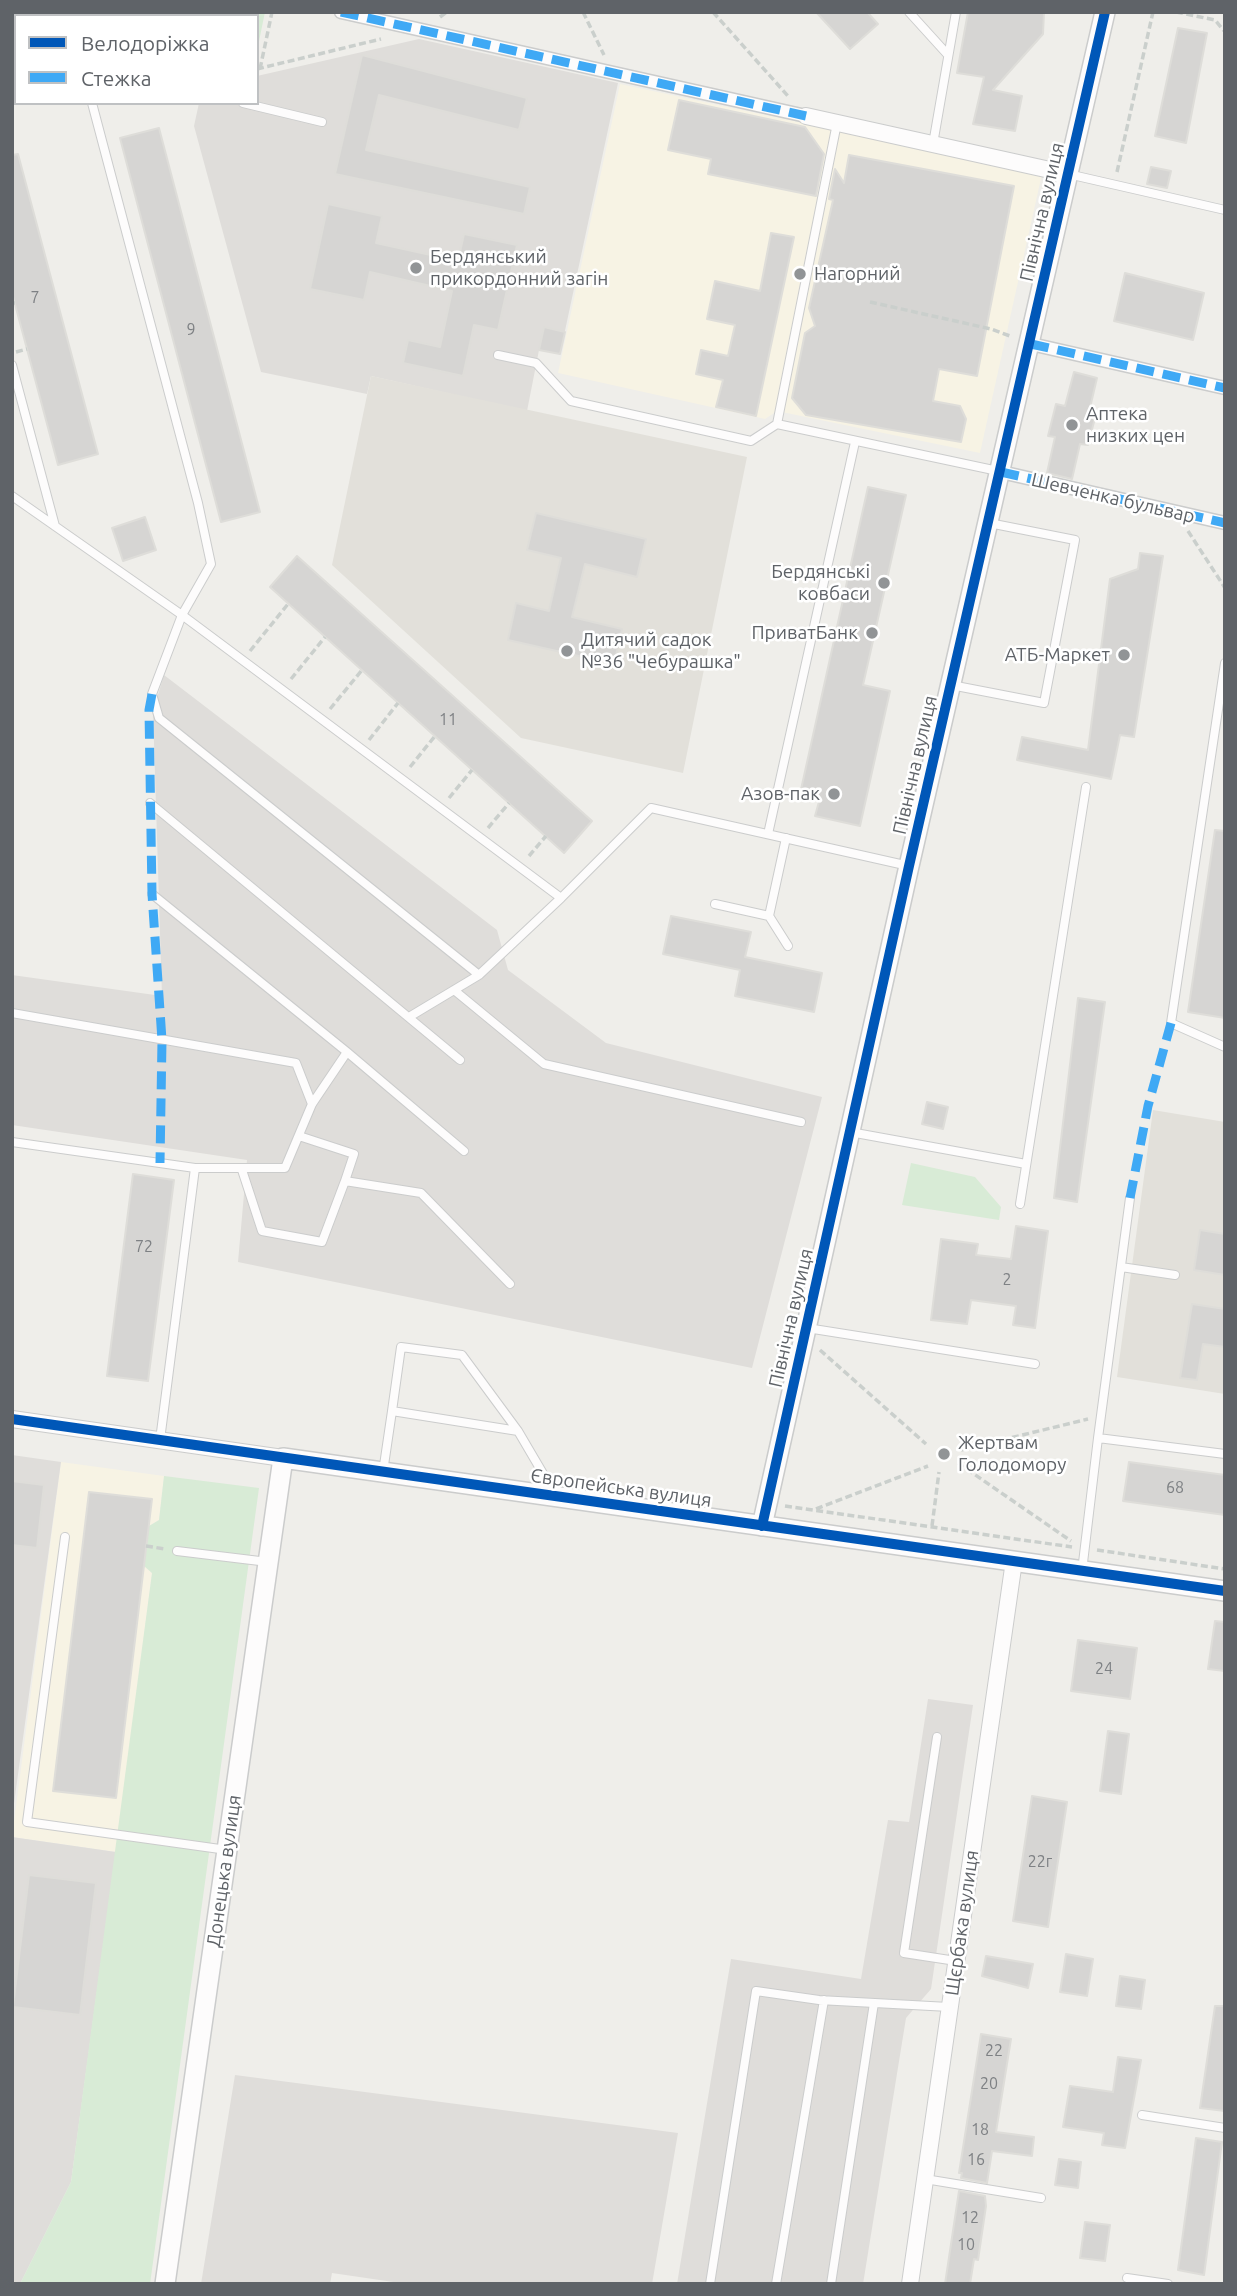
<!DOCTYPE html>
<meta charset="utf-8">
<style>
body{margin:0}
#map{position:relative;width:1237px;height:2296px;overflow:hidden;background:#efeeea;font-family:Ubuntu,sans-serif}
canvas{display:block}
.frame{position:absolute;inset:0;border:14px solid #5f6368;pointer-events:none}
.legend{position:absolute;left:14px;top:14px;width:245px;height:91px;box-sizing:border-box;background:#fff;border:2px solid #bfc1c3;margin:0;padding:9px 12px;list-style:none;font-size:21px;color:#5f6368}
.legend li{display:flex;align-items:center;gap:14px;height:35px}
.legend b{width:35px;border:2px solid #bfc1c3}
</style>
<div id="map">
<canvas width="1237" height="2296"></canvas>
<div class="frame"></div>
<ul class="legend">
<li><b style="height:9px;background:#0057b8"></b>Велодоріжка</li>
<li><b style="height:9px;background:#3fa9f5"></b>Стежка</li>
</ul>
</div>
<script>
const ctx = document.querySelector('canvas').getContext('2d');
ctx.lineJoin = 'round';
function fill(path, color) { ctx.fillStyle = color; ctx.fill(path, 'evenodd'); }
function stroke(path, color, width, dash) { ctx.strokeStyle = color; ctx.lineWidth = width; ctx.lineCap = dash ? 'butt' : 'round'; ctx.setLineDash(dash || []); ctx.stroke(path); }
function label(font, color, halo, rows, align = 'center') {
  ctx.font = font + ' Ubuntu,sans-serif'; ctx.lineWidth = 5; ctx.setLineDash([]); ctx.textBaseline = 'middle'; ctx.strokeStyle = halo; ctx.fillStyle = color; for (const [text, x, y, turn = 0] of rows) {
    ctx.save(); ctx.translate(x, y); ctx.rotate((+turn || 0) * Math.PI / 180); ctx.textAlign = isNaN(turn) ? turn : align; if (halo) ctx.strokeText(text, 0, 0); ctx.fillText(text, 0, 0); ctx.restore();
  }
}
fill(new Path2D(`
 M620 84 1042 174 980 453 777 411 765 419 558 373Z
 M61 1462 164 1476 159 1520 149 1526 144 1566 152 1573 116 1852 12 1837Z`), '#f7f3e4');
fill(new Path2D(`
 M419 39 618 83 560 354 539 350 527 411 371 376 367 394 261 372 194 126 199 103H257V76Z
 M164 675 497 930 508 970 606 1043 822 1097 752 1368 238 1262 247 1160 12 1125V975L162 996 153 711Z
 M12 1455 61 1462 12 1818Z
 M928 1699 973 1705 931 1989 906 2018 863 2284H677L731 1959 861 1979 888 1820 909 1822Z
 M12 1837 116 1852 71 2182 20 2284H12Z
 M235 2075 678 2133 652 2284H407L332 2273 330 2284H201Z`), '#dfddda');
fill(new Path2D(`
 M371 376 747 457 683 773 521 738 332 565Z
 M1153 1110 1225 1122V1394L1117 1377Z`), '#e2e0da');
fill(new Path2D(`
 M219 12H265L257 51V16H218Z
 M911 1163 975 1177 1001 1207 999 1220 902 1205Z
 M164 1476 259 1488 150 2284H20L71 2182 152 1573 144 1566 149 1526 159 1520Z`), '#d8ebd6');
const building = new Path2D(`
 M816 12H867L878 24 850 49Z
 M968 12H1044L1043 34 993 90 1022 96 1015 131 973 124 984 77 957 73Z
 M1178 28 1207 33 1186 143 1155 136Z
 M362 55 527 98 519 130 379 95 366 150 530 187 524 214 335 174Z
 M679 100 805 127 824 154 816 196 708 174 711 159 668 150Z
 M159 128 260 512 221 522 120 138Z
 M18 154 98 454 58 465 12 293V155Z
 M849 155 1014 186 977 376 939 369 933 401 960 406 966 419 961 442 806 415 792 398 805 333 815 326 809 308 833 200 829 199 835 169 844 183Z
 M1151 167 1171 171 1167 188 1147 184Z
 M328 204 382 216 376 243 458 261 464 234 517 245 498 330 474 325 463 376 403 363 408 340 440 347 452 291 370 272 364 300 310 289Z
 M771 233 794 237 756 416 716 407 723 380 696 374 701 350 728 356 735 325 707 319 715 281 760 291Z
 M1125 273 1204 293 1193 340 1114 321Z
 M544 327 565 332 560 354 539 350Z
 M1074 372 1097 378 1089 412 1096 414 1088 445 1080 444 1072 479 1047 473 1055 437 1048 436 1056 404 1065 406Z
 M868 487 906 495 863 685 890 691 860 826 815 816 820 798 800 794Z
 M536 513 646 539 637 577 585 564 572 617 622 629 614 664 508 640 516 603 549 611 561 558 527 550Z
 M145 517 156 550 123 561 112 528Z
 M1140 553 1163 556 1134 737 1120 735 1111 779 1017 760 1022 737 1088 750 1110 579 1138 569Z
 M297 556 592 821 564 853 270 587Z
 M1215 830 1225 831V1018L1188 1012Z
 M671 916 751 932 745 957 822 973 814 1012 735 996 740 970 663 954Z
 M1078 998 1105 1002 1077 1202 1054 1198Z
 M927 1102 948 1107 943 1129 922 1124Z
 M133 1174 174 1180 148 1381 107 1376Z
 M1016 1226 1048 1231 1035 1328 1013 1325 1016 1306 971 1300 967 1324 931 1320 941 1239 978 1244 976 1255 1011 1259Z
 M1200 1230 1225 1234V1275L1194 1270Z
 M1192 1304 1225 1309V1347L1203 1344 1197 1380 1180 1378Z
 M1129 1462 1225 1475V1515L1123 1501Z
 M12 1481 44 1485 37 1548 12 1545Z
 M89 1492 152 1499 116 1798 53 1791Z
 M1215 1621 1225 1622V1671L1208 1669Z
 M1078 1640 1137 1648 1130 1699 1071 1691Z
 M1108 1731 1129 1734 1121 1794 1100 1791Z
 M1032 1796 1067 1802 1048 1927 1013 1921Z
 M29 1875 96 1883 80 2015 13 2007Z
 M1066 1954 1093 1959 1087 1996 1060 1992Z
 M986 1956 1033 1964 1028 1988 982 1976Z
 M1120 1976 1145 1980 1141 2009 1116 2006Z
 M1215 2006H1225V2111L1200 2108Z
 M981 2034 1011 2039 996 2132 1034 2137 1032 2156 992 2151 987 2183 961 2178 962 2173H959Z
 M1118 2057 1141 2060 1125 2148 1102 2145 1104 2133 1063 2127 1070 2086 1113 2092Z
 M1196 2138 1222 2142 1204 2275 1178 2270Z
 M1059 2159 1081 2162 1078 2188 1055 2185Z
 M959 2191 985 2196 986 2206 978 2260 974 2259 970 2284H945Z
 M1085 2222 1110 2225 1105 2261 1080 2258Z`);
fill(building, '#d6d5d3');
stroke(building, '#deddd9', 2);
const service = new Path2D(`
 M909 12 948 55
 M12 49H16
 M92 103 198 503 211 564 182 615 152 694 159 718 479 975
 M243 103 322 122
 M933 144 956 12
 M1068 174 1225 210
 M498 355 536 363 571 401 751 441 777 424 998 471
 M12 365 55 526
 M777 424 837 123
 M12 496 182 615 561 898 651 808 909 866
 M1225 663 1171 1023 1225 1047
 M951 685 1044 703 1075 540 989 523
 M150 803 460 1060
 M768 834 855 442
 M152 894 347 1052 464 1151
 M715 904 769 916 786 838
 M769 916 788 946
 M454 990 544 1064 801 1122
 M12 1013 296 1063 312 1104
 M409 1017 479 975 561 898
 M850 1132 1026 1164
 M299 1136 354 1154 345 1181
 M12 1142 195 1168 160 1440
 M195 1168H285L312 1104 347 1052
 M242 1170 262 1231 322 1242 345 1181 421 1193 510 1284
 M1020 1204 1086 787
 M1121 1267 1175 1275
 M807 1328 1035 1364
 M392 1411 401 1347 462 1355 518 1431
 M1098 1438 1130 1198
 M383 1472 392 1411 518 1431 555 1494
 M65 1537 27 1822 227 1850
 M177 1551 268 1562
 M1082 1571 1098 1438 1225 1454
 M937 1737 904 1953 956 1961
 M1142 2115 1225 2128
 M925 2179 1041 2198
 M1127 2278 1168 2284
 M710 2284 756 1991 819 2000 949 2007
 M776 2284 824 2000
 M831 2284 874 2003`);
const pedestrian = new Path2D(`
 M341 12 806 116
 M1031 344 1225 388
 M1001 472 1225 523`);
const minor = new Path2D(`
 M806 116 1068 174
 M12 1419 283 1458
 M910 2284 1014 1561`);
const tertiary = new Path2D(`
 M762 1526 909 866 1105 12
 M165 2284 283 1458 1225 1591`);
stroke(service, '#cbcccc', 10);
stroke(pedestrian, '#cbcccc', 15);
stroke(minor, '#cbcccc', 18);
stroke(tertiary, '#cbcccc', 22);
stroke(new Path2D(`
 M583 12 604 55
 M713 12 788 96
 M1176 12 1215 20 1225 32
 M215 16V12
 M440 17 447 12
 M257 69 381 39
 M260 69 272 12
 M1117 172 1153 12
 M870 302 991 329 1010 336
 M12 303H15
 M16 352 27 349
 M1188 531 1225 588
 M250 651 288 604
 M291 679 325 637
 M330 709 362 670
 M369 740 398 703
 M410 767 435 736
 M449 798 472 770
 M488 828 509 803
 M529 856 546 836
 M820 1350 926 1444
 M961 1450 1088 1419
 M958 1463 1071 1541
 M785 1506 1072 1547
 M816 1509 928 1466
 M932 1526 939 1472
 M146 1546 165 1549
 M1097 1550 1225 1569`), '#cacfcc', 3.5, [7, 3.5]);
stroke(service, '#fdfcfc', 8);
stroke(pedestrian, '#fdfcfc', 12);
stroke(minor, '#fdfcfc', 16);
stroke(tertiary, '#fdfcfc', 19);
stroke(new Path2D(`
 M341 12 806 116
 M1031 344 1225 388
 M1001 472 1225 523
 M152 694 149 710 152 894 162 1040 160 1163
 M1130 1198 1148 1106 1171 1023`), '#3fa9f5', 9, [18, 9]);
stroke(new Path2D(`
 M12 1419 1225 1591
 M762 1526 909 866 1105 12`), '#0057b8', 10);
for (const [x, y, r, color] of [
 [416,268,7,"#919496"],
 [800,274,7,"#919496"],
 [1072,425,7,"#919496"],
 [884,583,7,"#919496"],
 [872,633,7,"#919496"],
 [567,651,7,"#919496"],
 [1124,655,7,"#919496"],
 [834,794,7,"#919496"],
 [944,1454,7,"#919496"]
]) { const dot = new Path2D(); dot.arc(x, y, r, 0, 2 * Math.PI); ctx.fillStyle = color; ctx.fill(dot); stroke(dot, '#fff', 2.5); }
label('16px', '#7e8184', null, [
 ["7",35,298],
 ["9",191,330],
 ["11",448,720],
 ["72",144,1247],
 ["2",1007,1280],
 ["68",1175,1488],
 ["24",1104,1669],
 ["22г",1040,1862],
 ["22",994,2051],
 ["20",989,2084],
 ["18",980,2130],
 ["16",976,2160],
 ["12",970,2218],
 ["10",966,2245]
]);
label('19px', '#5f6368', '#fff', [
 ["Північна вулиця",1042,212,-77],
 ["Шевченка бульвар",1113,498,13],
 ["Північна вулиця",915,765,-77],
 ["Північна вулиця",791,1318,-77],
 ["Європейська вулиця",621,1488,8],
 ["Донецька вулиця",224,1871,-82],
 ["Щєрбака вулиця",962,1923,-82]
]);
label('19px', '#5f6368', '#fff', [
 ["Бердянський",430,257],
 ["прикордонний загін",430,279],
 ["Нагорний",814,274],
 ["Аптека",1086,414],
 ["низких цен",1086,436],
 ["Бердянські",870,572,"right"],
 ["ковбаси",870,594,"right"],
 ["ПриватБанк",858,633,"right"],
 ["Дитячий садок",581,640],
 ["№36 \"Чебурашка\"",581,662],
 ["АТБ-Маркет",1110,655,"right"],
 ["Азов-пак",820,794,"right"],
 ["Жертвам",958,1443],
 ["Голодомору",958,1465]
], 'left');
</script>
